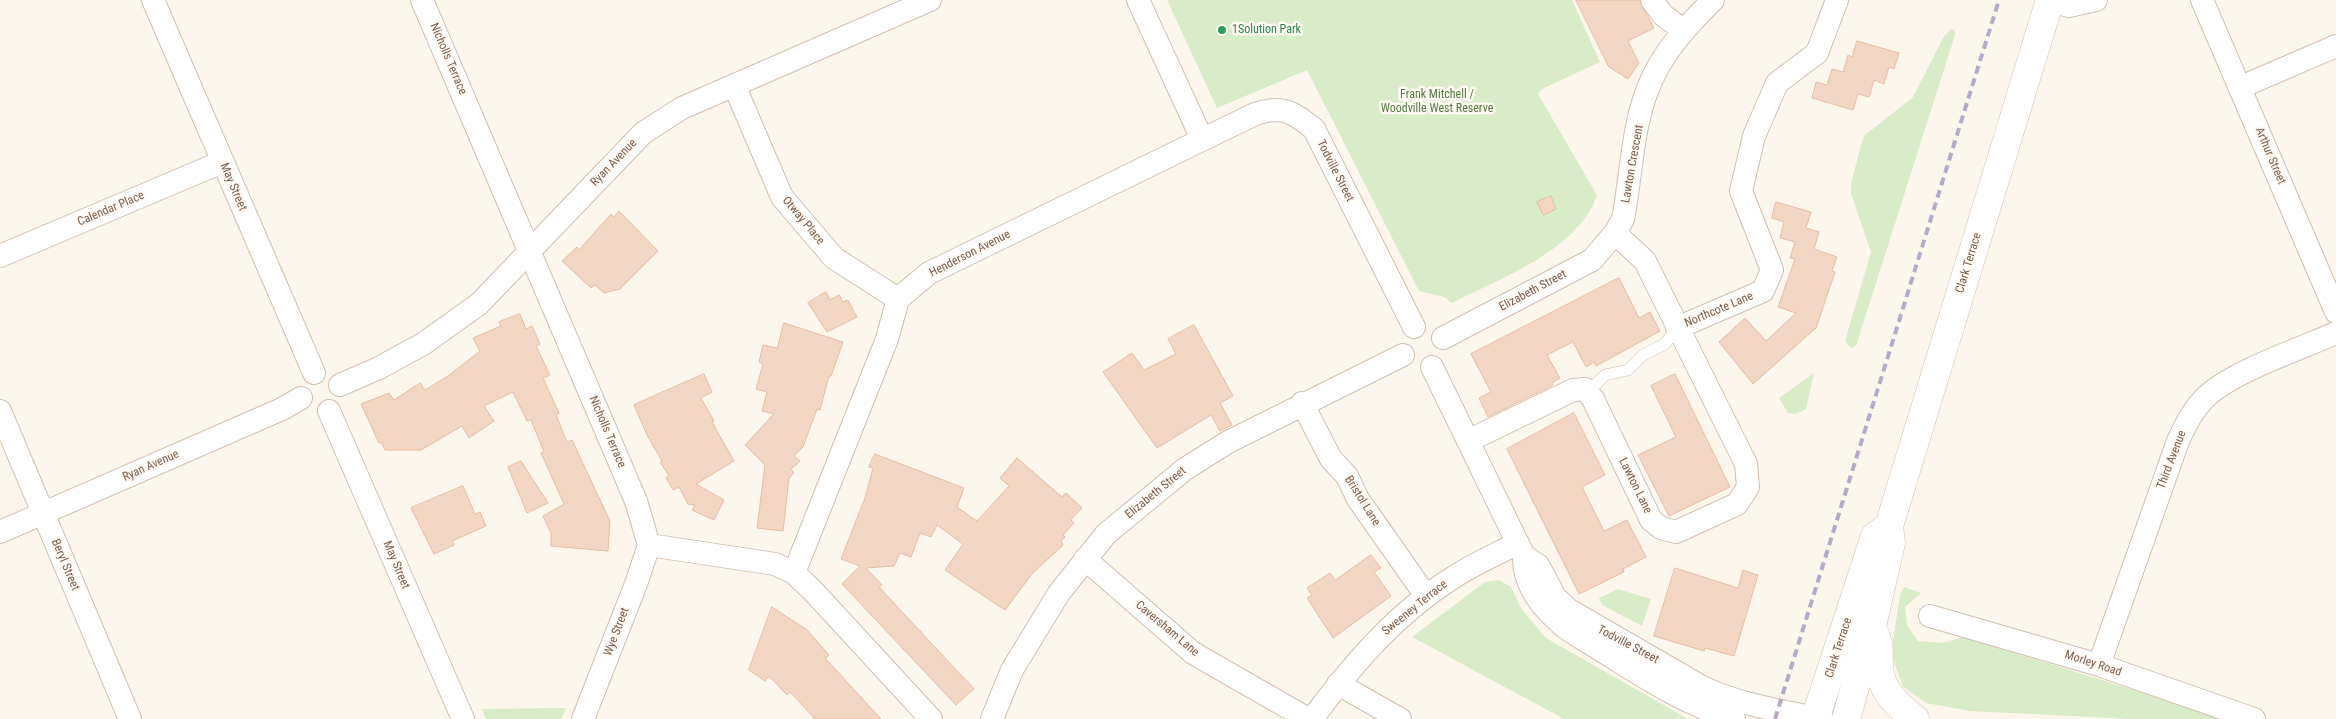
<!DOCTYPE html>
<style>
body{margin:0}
canvas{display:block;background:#fdf6ec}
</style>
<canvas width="2336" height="719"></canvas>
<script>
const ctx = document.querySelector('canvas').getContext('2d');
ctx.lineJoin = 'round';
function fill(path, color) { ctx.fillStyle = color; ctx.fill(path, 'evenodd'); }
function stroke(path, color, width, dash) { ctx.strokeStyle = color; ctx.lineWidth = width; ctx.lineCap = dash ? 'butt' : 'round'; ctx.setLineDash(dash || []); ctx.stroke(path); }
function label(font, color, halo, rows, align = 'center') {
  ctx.font = font + ' "Roboto Condensed",sans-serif'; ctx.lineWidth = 5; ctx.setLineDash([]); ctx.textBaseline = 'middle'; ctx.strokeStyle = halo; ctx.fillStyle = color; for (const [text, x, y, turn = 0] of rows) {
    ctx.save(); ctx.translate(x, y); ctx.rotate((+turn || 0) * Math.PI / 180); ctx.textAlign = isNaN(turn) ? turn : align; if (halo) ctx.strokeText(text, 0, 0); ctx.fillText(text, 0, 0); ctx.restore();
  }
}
fill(new Path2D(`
 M1167 0H1572L1600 62 1542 89 1538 94 1597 195C1579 250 1499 279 1452 303L1444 297 1419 291 1307 70 1217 108Z
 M1951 29 1954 30 1955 35 1856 346 1851 348 1845 341 1871 252 1851 194V184L1860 149 1864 136 1913 97 1943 38Z
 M1814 373 1806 409 1796 414 1788 413 1779 398Z
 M1499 580 1511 587 1521 608 1546 638 1688 719H1564L1412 637 1485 582Z
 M1904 587 1921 593 1905 607 1907 625 1918 641 1943 643 1963 637 2228 719H2132L1970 711 1926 703 1903 687 1891 654 1900 595Z
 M1618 589 1651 599 1642 626 1602 605 1599 598Z
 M566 708 561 719H486L482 709Z`), '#d8ecc9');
const building = new Path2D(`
 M1576 0H1639L1654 28 1628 41 1639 63 1628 79 1609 67Z
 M1857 41 1899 53 1894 69 1889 67 1884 84 1874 80 1869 97 1858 94 1853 110 1812 98 1816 82 1827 85 1832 69 1843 72 1848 55 1852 57Z
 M1551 196 1556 209 1543 215 1537 202Z
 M1776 202 1811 212 1806 228 1819 232 1814 249 1837 257 1832 271 1835 272 1816 328 1753 384 1719 342 1745 318 1766 341 1796 313 1778 307 1795 259 1790 258 1795 242 1780 238 1784 222 1772 218Z
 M619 211 658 251 620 289 604 293 595 285 591 288 562 261 577 247 579 250 611 214 614 217Z
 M1619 278 1639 318 1650 312 1660 331 1596 366 1594 362 1586 367 1573 342 1547 355 1560 378 1552 383 1553 385 1488 417 1479 398 1491 392 1471 354Z
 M826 292 830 300 839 295 843 302 848 300 857 317 827 332 808 303Z
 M520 314 526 329 532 326 540 344 536 346 550 375 543 378 559 413 556 415 567 442 572 440 610 521 608 551 551 546V533L543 516 564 504 541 453 544 452 531 420 527 421 513 392 484 406 494 421 469 438 462 426 421 450H385L381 442 379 443 361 404 389 393 394 400 420 383 425 390 448 376 480 351 473 338 501 326 499 322Z
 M784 323 843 342 831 376H829L820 410 817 409 803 447 794 456 800 461 791 469 794 473 789 478 783 531 757 528 765 465 745 445 774 414 762 411 767 392 756 389 763 364 759 362 763 345 777 348Z
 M1194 325 1233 396 1220 403 1232 425 1220 431 1211 415 1157 448 1103 372 1132 353 1144 370 1176 354 1168 339Z
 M704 374 712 392 701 398 714 421 712 422 734 461 696 484 724 500 714 520 692 510 695 505 688 504 679 487 673 490 666 478 669 476 660 462 662 461 647 435 634 405Z
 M1675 374 1730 487 1669 516 1638 455 1676 437 1651 386Z
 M1574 413 1605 475 1582 487 1604 531 1627 520 1646 557 1623 569 1624 572 1579 594 1507 449Z
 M875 454 964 488 957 507 977 521 1009 486 1000 478 1017 458 1062 497 1066 493 1082 508 1071 520 1074 523 1063 535 1065 537 1061 541 1063 545 1032 574 1005 610 945 570 963 544 937 525 931 537 920 533 911 557 900 553 894 566 866 568 882 585 879 587 974 689 956 705 842 584 860 566 841 559 865 498 873 468 869 467Z
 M521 461 548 503 527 513 508 467Z
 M463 486 475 514 480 512 486 526 452 541 454 545 434 554 411 508Z
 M1371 555 1381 568 1374 572 1391 596 1333 638 1307 598 1312 595 1307 588 1330 573 1335 580Z
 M1675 568 1738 588 1743 570 1758 575 1734 656 1705 648 1704 651 1654 636Z
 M772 607 807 630 829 655 825 658 881 719H815L790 692 787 695 769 676 765 681 749 670Z`);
fill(building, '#f3d5c3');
stroke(building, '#e6bba3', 1);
const service = new Path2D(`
 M1585 389 1596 384 1605 375 1628 370 1643 355 1665 344 1677 328`);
const minor = new Path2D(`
 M153 0 314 373
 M422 0 636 501 649 545 775 564 794 573 813 591 931 719
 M1138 0 1202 139
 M1652 0 1663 15 1683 30
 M2202 0 2336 312
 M2050 1 2069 6 2096 0
 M734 85 782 197 834 258 898 299
 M2241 87 2336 46
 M0 256 222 162
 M1677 328 1763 291 1772 270 1741 191 1754 136 1777 83 1817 53 1837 0
 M1443 338 1592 260 1615 233 1623 219C1632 173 1632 121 1652 79 1666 48 1690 23 1713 0
 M1432 367 1524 556C1523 582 1539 604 1558 621 1568 632 1584 639 1596 647 1639 674 1685 705 1734 719
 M340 385 379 368 423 344 479 304 643 133 682 108 930 0
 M1302 403 1331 459 1347 476 1358 499 1426 596
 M0 411 130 719
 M329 411 463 719
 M1468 441 1573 390 1585 389 1593 399 1651 520 1661 528 1676 532 1737 504 1748 487 1746 464 1645 261 1615 233
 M0 532 282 409 301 398
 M1524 556 1538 565 1555 597 1569 610 1702 687C1740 705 1781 711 1822 719
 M1085 559 1193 653 1308 719
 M794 573 887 339 898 299 929 273 1255 114C1283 105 1291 111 1314 129L1414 327
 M1930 616 2099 665 2254 719
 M2099 665 2178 441C2186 424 2193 409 2207 396 2234 371 2300 349 2336 333
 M1338 684 1400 719
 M583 719 636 584 649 545
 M992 719 1012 670 1059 593 1106 534 1185 469 1228 442 1403 355
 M1312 719C1352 665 1396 613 1454 577 1474 564 1497 554 1518 543`);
const secondary = new Path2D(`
 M1875 634C1881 651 1878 650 1879 665 1880 690 1897 705 1915 719
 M1815 719 1875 536 1885 529
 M1846 719 1872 626 1891 543 1889 526 2050 0`);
stroke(service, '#d1beb0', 12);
stroke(minor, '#d1beb0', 24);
stroke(secondary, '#d6c0b0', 29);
stroke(service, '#fff', 11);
stroke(minor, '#fff', 22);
stroke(secondary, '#fff', 28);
stroke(new Path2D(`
 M1775 719 1999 0`), '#b9a8c9', 4, [8, 5]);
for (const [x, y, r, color] of [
 [1222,30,5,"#2e9e5b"]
]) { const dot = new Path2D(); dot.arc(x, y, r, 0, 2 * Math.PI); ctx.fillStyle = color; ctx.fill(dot); stroke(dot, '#fffaf3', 2); }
label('12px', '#27864d', '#fffaf3', [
 ["1Solution Park",1232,30]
], 'left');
label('12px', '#7a5c4d', '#fffaf3', [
 ["Nicholls Terrace",448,59,67],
 ["Arthur Street",2270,156,67],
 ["Ryan Avenue",614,163,-46],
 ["Lawton Crescent",1633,164,-80],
 ["Todville Street",1335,171,63],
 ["May Street",233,187,67],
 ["Calendar Place",111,209,-23],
 ["Otway Place",803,221,50],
 ["Henderson Avenue",970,254,-27],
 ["Clark Terrace",1969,263,-73],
 ["Elizabeth Street",1533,291,-28],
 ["Northcote Lane",1719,310,-23],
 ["Nicholls Terrace",607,432,67],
 ["Third Avenue",2172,460,-69],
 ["Ryan Avenue",151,466,-24],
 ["Lawton Lane",1635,486,64],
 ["Elizabeth Street",1156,493,-39],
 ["Bristol Lane",1362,501,58],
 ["Beryl Street",65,565,67],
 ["May Street",396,565,67],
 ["Sweeney Terrace",1415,608,-39],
 ["Caversham Lane",1167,629,40],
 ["Wye Street",617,632,-69],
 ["Todville Street",1628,645,28],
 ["Clark Terrace",1839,648,-72],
 ["Morley Road",2093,664,18]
]);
label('12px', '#537a41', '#fffaf3', [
 ["Frank Mitchell /",1437,95],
 ["Woodville West Reserve",1437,109]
]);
</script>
